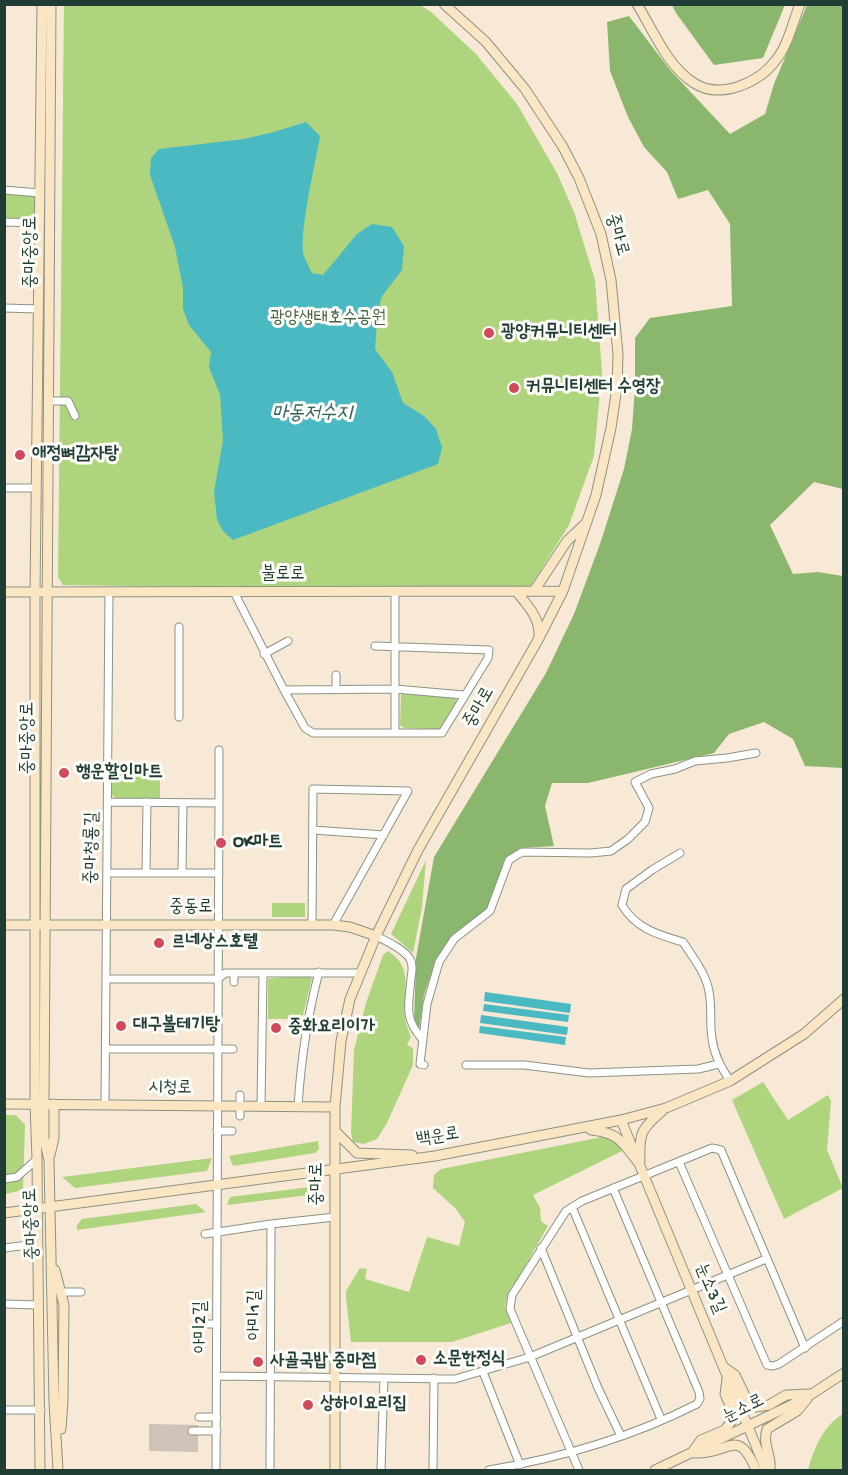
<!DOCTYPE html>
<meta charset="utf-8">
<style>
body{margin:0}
#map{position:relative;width:848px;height:1475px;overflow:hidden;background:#f7e9d6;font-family:"Gochi Hand",sans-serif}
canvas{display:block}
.frame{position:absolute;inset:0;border:6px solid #1f3d34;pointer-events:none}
</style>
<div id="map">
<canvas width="848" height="1475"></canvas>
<div class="frame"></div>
</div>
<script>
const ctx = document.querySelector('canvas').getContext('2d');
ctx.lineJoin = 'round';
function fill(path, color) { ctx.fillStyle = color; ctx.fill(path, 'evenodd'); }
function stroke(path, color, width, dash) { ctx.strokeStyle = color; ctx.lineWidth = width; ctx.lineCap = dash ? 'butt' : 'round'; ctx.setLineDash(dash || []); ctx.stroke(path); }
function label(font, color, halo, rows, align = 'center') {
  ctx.font = font + ' "Gochi Hand","Poor Story",sans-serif'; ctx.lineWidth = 6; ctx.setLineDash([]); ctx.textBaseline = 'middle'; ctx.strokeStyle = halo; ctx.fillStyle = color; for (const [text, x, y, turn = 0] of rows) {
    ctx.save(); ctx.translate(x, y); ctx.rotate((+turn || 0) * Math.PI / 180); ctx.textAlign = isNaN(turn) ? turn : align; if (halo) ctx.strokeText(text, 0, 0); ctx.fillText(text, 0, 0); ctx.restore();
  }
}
fill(new Path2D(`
 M149 1424 198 1425V1452L149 1451Z`), '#cec2b9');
fill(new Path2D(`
 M64 5H420L431 12 476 54 517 104 557 173 574 212 595 280 602 372 594 456 569 525 527 592 63 585 58 577Z
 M5 193H37V223L5 221Z
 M405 692 453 696 457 701 440 730 404 728 400 725 401 695Z
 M117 765H160V800H117L112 795V768Z
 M426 860 422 907 413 953 391 934Z
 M272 903H305V917H272Z
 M388 951C415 968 402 992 405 1019 406 1025 409 1031 411 1037L407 1045 413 1048V1065L387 1123 377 1139 364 1144 353 1142 351 1133 354 1050 366 1003 383 955Z
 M293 976H308L312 978 302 1019H268V979Z
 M763 1082 788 1120 828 1095 831 1101 827 1150 843 1188 784 1219 732 1100Z
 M5 1115H16L25 1125 23 1190 5 1194Z
 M607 1136 619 1145 622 1151 533 1195 540 1208 541 1221 548 1226 507 1298 505 1307 511 1323 452 1342H351L346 1297V1291L360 1268 367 1269 365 1279 409 1292 427 1237 459 1246 465 1222 455 1208 433 1188 434 1175 441 1169Z
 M318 1141 319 1149 315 1153 233 1166 229 1156Z
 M212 1158 207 1171 75 1188 62 1177Z
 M310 1187 317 1194 227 1205 230 1197Z
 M196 1204 206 1212 77 1230V1225L82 1219Z
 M843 1414V1470H808C814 1448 823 1426 843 1414Z`), '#afd47e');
fill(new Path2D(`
 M672 5H785L763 58 714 65 676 13Z
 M807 5H843V489L814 482 770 525 793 574 818 572 843 576V768L805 766 793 739 764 722 729 734 714 753 588 783H552L545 806 554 846 520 848 505 859 488 909 453 935 436 959 424 995 419 1030 414 1022 416 958 434 857 546 673 574 614 600 544 624 469 632 429 635 387V338L650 318 732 306 730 224 708 190 678 199 667 172 644 147 628 117 610 71 607 22 629 16 670 70 730 134 765 114 774 84Z`), '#8bb66d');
fill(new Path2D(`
 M306 122 320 136C316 161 298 235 304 256 306 262 309 267 312 273L323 275 357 234 372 224 392 227 404 246 402 270 382 296 378 310 375 349 392 372 403 403 424 416 436 429 442 447 438 464 233 540 223 531 217 520 214 492 223 440 220 395 209 367 211 352 189 325 183 309V288L175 247 150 175 151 158 159 149 244 139 274 132Z
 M485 992 571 1004 570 1013 484 1001Z
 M484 1004 569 1015 568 1022 483 1011Z
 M481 1015 568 1027 567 1035 480 1023Z
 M480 1026 566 1037 565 1045 479 1033Z`), '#4ab9c2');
const street = new Path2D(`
 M4 190 40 193
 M4 222 39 223
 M4 308 38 309
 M48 401H68L75 416
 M4 488H36
 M234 592 284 690 305 728 313 733H442L488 658 489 650 375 646
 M179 627V717
 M264 654 288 641
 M336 675V690
 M284 690 395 689 464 695
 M395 733V592
 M219 750V803
 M108 802 219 803 216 1470
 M313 830 384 835
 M680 853 652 870 626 889 622 905C636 929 659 935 683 942 692 956 704 971 708 987 713 1004 709 1021 712 1038 714 1055 721 1067 730 1081
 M107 873H219
 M146 873 147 802
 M182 873 183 803
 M312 925 313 789 408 791 333 925
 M376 936C386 941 404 949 410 959 413 964 412 973 411 978 409 1005 403 1017 422 1039
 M234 973V982
 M107 979H218L225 973H359
 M106 1049H233
 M424 1065 420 1064 427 1004 439 962 454 939 490 911 509 860 522 852 591 853 611 851 628 839 645 822 649 808 635 782 651 774 675 769 695 761 727 758 756 753
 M466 1065H524L589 1073 698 1069 719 1064
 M240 1095V1116
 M105 1104 109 592
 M261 1106 263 973
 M298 1106C301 1060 307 1017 319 972
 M217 1131H232
 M679 1162 767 1365 773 1366 779 1364 844 1321
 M4 1179 17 1177 37 1159
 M572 1207 661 1419
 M205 1234 271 1224
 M4 1248 37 1244
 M541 1248 598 1388 621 1436
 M60 1292H81
 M4 1304 38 1305
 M205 1324H217
 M483 1372 520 1465
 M217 1376 455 1379 530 1357 766 1259
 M4 1410H41
 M199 1417H217
 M192 1431H217
 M270 1470 271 1224 335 1217
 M381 1470 384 1378
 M433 1470 434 1378
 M489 1470C560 1458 632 1437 697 1404L700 1399 699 1392 613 1188
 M579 1470 510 1309 512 1295 566 1211 582 1201 712 1148 721 1150 805 1348`);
const secondary = new Path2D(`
 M51 4 44 1104V1139L49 1160 54 1402 58 1470
 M637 4C653 30 667 66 694 83 720 100 759 83 776 60 788 45 793 22 800 4
 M516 591C527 605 540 617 539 636
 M531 591H534L567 541 587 522
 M4 592 563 591
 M4 925H333L350 927 376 936
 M4 1104 335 1107
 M621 1120 766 1470
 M591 1130C619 1133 621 1141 638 1162L640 1161C639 1133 641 1129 662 1111
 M335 1131 357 1153 412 1155
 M50 1155 54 1138V1104
 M4 1213 435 1156 621 1120 666 1108 730 1081 804 1034 844 999
 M55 1270 64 1305 63 1400 61 1429
 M725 1368 735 1375 747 1400 756 1407 769 1405 786 1395 810 1394
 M693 1451 701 1440 725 1430 732 1420V1410L725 1394 727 1379
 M694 1453C730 1455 737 1425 756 1470
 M40 1470 37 1159 35 1104V592L42 4
 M335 1470V1107L341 1041 350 999 376 936 418 850 538 640 563 591 596 495 611 428 617 387 618 354 611 280 601 234 579 178 563 147 525 89 486 42 444 4
 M655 1470 804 1399 844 1373
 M770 1470C772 1455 762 1445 767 1429L797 1411 807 1399`);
stroke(street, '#8b9385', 9);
stroke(secondary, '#8b9385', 11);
stroke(street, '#fff', 7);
stroke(secondary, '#fbe6c3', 9);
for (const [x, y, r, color] of [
 [489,333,6,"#d1495b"],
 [514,388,6,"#d1495b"],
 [20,455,6,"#d1495b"],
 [64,773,6,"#d1495b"],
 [221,843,6,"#d1495b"],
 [159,943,6,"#d1495b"],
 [121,1026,6,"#d1495b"],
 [276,1028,6,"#d1495b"],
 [421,1360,6,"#d1495b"],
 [258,1362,6,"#d1495b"],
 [308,1405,6,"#d1495b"]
]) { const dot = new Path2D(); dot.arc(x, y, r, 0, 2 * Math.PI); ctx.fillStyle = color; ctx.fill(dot); stroke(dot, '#fdfcf7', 2); }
label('18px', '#1f3d34', '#fdfcf7', [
 ["중마로",616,235,74],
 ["중마중앙로",32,252,-90],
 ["불로로",283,575],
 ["중마로",480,708,-60],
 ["중마중앙로",29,738,-90],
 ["중마청룡길",93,848,-89],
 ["중동로",191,908],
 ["시청로",170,1089,1],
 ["백운로",438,1138,-9],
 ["중마로",318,1184,-90],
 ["중마중앙로",33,1224,-92],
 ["눈소3길",709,1289,67],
 ["아미1길",256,1315,-90],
 ["아미2길",202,1327,-90],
 ["눈소로",744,1410,-26]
]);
label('18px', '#436346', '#fdfcf7', [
 ["광양생태호수공원",328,319]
]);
label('bold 18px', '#1f3d34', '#fdfcf7', [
 ["광양커뮤니티센터",501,333],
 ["커뮤니티센터 수영장",526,388],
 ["애정뼈감자탕",32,455],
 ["행운할인마트",76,773],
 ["OK마트",233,843],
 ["르네상스호텔",171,943],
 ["대구볼테기탕",133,1026],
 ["중화요리이가",288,1028],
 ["소문한정식",433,1360],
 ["사골국밥 중마점",270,1362],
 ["상하이요리집",320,1405]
], 'left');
label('italic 20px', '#2c625f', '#fdfcf7', [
 ["마동저수지",312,415]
]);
</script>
